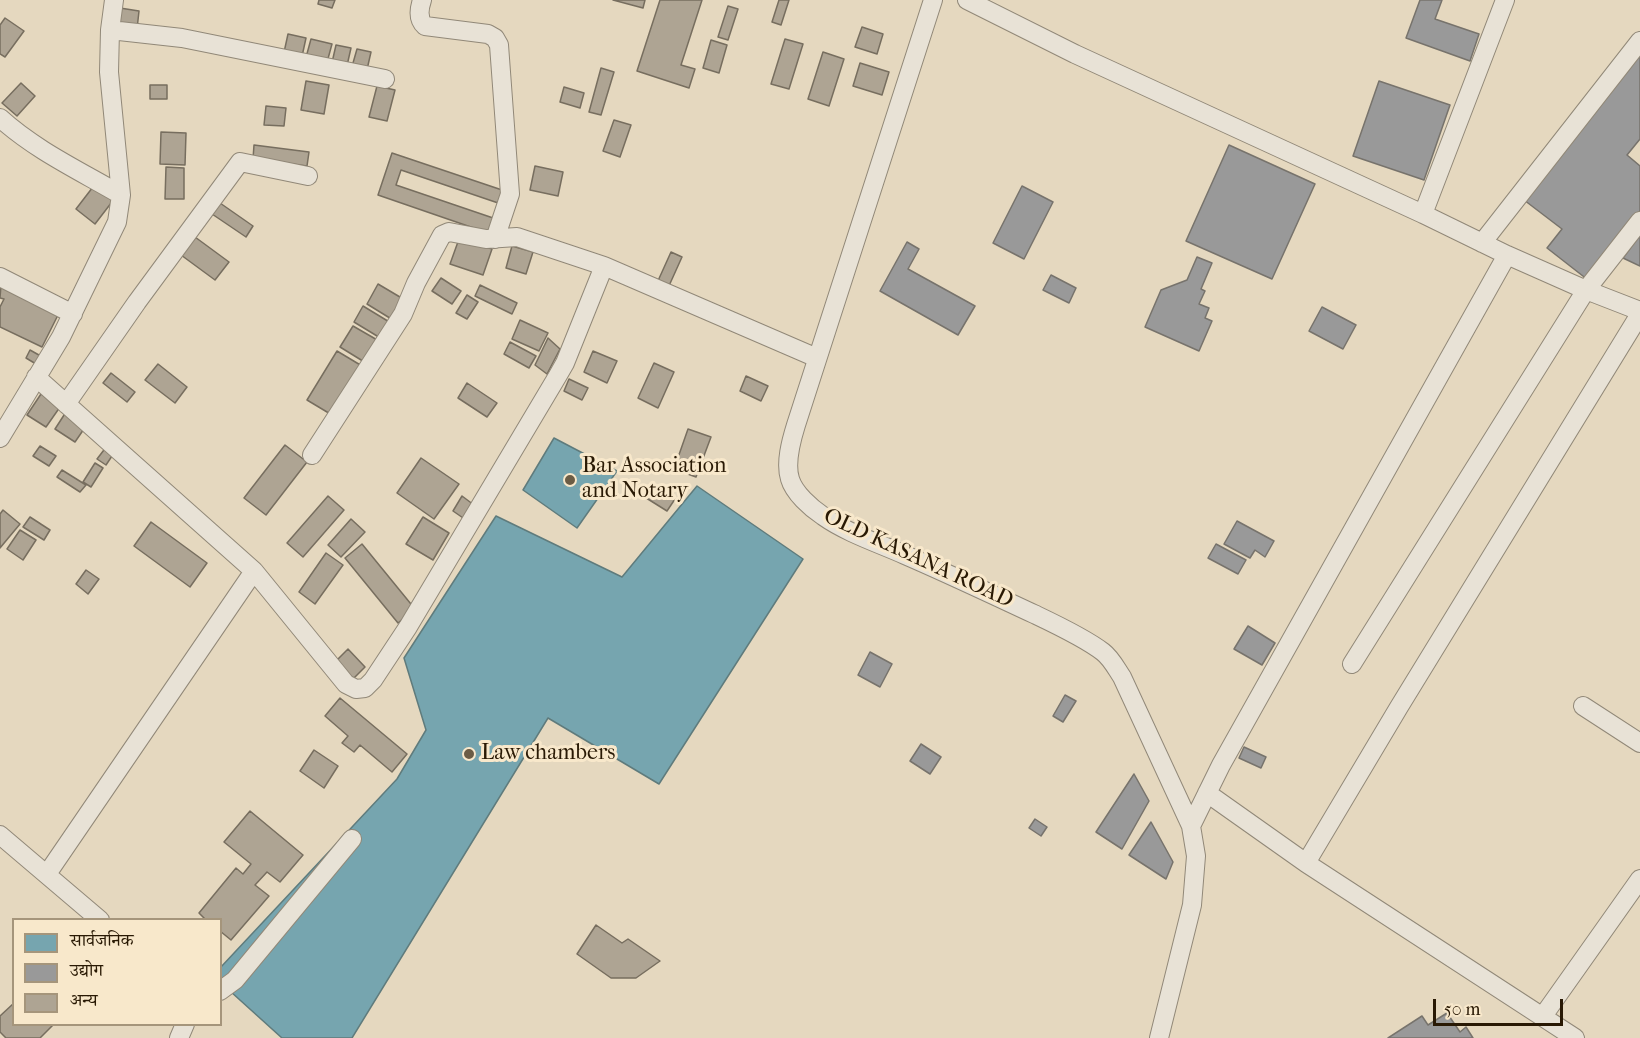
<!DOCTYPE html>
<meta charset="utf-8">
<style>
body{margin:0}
#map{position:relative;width:1640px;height:1038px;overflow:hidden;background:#e5d8bf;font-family:"IM FELL French Canon","Noto Serif Devanagari",serif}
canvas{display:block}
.legend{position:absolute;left:12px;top:918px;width:210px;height:108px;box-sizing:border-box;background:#f8e8cb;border:2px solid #a5957b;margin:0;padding:8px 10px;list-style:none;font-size:18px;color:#291904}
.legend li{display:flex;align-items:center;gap:12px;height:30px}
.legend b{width:30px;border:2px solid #a5957b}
.scale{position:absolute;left:1433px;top:999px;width:130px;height:27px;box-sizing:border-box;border:3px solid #291904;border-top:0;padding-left:8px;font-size:18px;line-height:21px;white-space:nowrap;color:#291904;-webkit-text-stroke:4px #f8e8cb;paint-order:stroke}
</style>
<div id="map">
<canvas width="1640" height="1038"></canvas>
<ul class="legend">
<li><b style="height:16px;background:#76a5af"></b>सार्वजनिक</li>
<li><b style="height:16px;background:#999"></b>उद्योग</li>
<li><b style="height:16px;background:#aea493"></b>अन्य</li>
</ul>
<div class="scale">50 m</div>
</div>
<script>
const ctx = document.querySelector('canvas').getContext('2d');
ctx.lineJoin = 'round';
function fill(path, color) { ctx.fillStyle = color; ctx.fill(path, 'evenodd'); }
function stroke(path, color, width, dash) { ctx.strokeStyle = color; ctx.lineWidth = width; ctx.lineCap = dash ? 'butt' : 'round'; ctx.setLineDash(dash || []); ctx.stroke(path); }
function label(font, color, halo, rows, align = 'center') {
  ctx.font = font + ' "IM FELL French Canon",serif'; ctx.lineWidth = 6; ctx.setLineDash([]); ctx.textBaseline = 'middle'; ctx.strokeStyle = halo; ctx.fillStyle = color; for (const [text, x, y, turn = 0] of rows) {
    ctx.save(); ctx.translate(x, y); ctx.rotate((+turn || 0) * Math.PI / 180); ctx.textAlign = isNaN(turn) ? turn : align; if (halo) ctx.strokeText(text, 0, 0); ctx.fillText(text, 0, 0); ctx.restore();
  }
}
const public = new Path2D(`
 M554 438 617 471 577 528 523 490Z
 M697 486 803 559 659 784 548 718 352 1038H282L220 982V968L397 779 426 730 404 658 496 516 622 577Z`);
fill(public, '#76a5af');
stroke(public, '#5f7b7c', 1.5);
const industry = new Path2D(`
 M1420 0H1442L1435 19 1479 34 1470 61 1406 38Z
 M1640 52V139L1627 155 1640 166V213L1588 280 1547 248 1562 229 1524 200Z
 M1379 81 1450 105 1424 180 1353 156Z
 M1229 145 1315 184 1272 279 1186 241Z
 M1022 186 1053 202 1024 259 993 243Z
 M1640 235V266L1623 258Z
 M907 242 919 249 908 269 975 306 958 335 880 291Z
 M1197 257 1212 263 1201 289 1205 291 1199 304 1209 308 1205 318 1212 321 1199 351 1145 327 1161 290 1187 280Z
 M1051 275 1076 288 1069 303 1043 290Z
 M1322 307 1356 325 1343 349 1309 331Z
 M1237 521 1274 541 1265 557 1255 550 1250 558 1224 544Z
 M1216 544 1246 560 1238 574 1208 558Z
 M1248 626 1275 643 1262 665 1234 649Z
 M870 652 892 664 880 687 858 675Z
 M1065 695 1076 701 1063 722 1053 716Z
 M921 744 941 757 930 774 910 761Z
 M1244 747 1266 757 1261 768 1239 758Z
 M1134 774 1149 801 1122 849 1096 832Z
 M1035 819 1047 827 1041 836 1029 828Z
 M1151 822 1173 862 1166 879 1129 855Z
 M1447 1013 1460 1032 1466 1027 1473 1038H1388L1422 1016 1428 1025Z`);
fill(industry, '#999');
stroke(industry, '#77736c', 1.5);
const building = new Path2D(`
 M319 0H335L332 8 318 4Z
 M613 0H645L643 8Z
 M660 0H702L681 65 695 69 689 88 637 71Z
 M779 0H789L781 25 772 22Z
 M728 6 738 9 728 40 718 37Z
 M120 8 139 11 137 29 118 26Z
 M5 18 24 31 5 57 0 54V25Z
 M862 27 883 34 877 54 855 47Z
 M288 34 306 38 301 61 283 57Z
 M311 39 332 44 326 66 305 61Z
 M785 39 803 44 789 89 771 84Z
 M711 40 727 45 719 73 703 68Z
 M336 45 351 48 346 70 331 67Z
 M357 49 371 52 366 74 351 70Z
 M823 52 844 59 829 106 808 99Z
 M860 63 889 72 882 95 853 86Z
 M601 68 614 72 601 115 589 112Z
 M306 81 329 85 324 114 301 110Z
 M21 83 35 96 17 116 2 103Z
 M150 85H167V99H150Z
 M377 86 395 90 387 121 369 117Z
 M564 87 584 93 580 108 560 102Z
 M266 106 286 108 284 126 264 125Z
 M614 120 631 125 620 157 603 151Z
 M161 132 186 133 185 165 160 164Z
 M254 145 309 152 307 166 253 159Z
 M392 153 508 192 504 205 401 170 396 185 499 220 494 235 378 195Z
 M535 166 563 172 558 196 530 190Z
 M166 167 184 168V199H165Z
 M96 183 115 198 95 224 76 209Z
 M220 203 253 226 246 237 212 214Z
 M195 237 229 262 215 280 181 255Z
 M459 239 492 249 483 275 450 264Z
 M512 246 533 252 526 274 506 268Z
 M671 252 682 257 668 288 657 283Z
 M441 278 461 291 452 304 432 291Z
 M378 284 405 300 393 320 367 304Z
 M1 285 59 313 42 347 0 327V307L4 299 0 298Z
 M480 285 517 303 512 314 475 296Z
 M467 295 478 302 467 319 456 313Z
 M363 306 391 323 382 339 354 322Z
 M520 320 548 333 539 351 512 339Z
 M353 326 379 341 366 363 340 347Z
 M548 338 560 349 547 374 535 365Z
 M510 342 536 356 529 368 504 354Z
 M30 350 46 359 41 367 26 358Z
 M337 351 362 366 332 415 307 400Z
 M593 351 617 361 607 383 584 372Z
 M654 363 674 372 658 408 638 398Z
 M158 364 187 387 175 403 145 380Z
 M111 373 135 392 127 402 103 383Z
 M746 376 768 386 761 401 740 391Z
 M569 379 588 388 582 400 564 391Z
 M467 383 497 403 487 417 458 398Z
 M41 394 60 407 46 427 27 415Z
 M66 412 86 426 75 442 55 429Z
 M688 429 711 437 696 477 674 469Z
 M285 445 307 462 266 515 244 498Z
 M40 446 56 456 49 466 33 456Z
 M107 446 114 453 106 465 97 459Z
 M421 458 459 484 434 519 397 493Z
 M95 463 103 468 91 487 83 482Z
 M62 470 86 485 80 492 57 477Z
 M651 484 675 499 667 511 643 496Z
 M328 496 344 510 303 557 287 543Z
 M462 496 474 505 466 520 453 511Z
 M3 510 20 524 0 548V514Z
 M30 517 50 530 44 540 23 527Z
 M423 517 449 533 433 560 406 544Z
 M351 519 365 532 341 557 328 545Z
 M151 522 207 563 190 587 134 546Z
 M20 530 36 540 23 560 7 549Z
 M362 544 415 609 398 623 345 558Z
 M326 553 343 565 315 604 299 592Z
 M86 570 99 579 88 594 76 584Z
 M348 649 365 667 353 679 336 661Z
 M340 698 407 754 392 772 360 745 354 752 342 743 348 736 325 716Z
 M314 750 338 766 324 788 300 771Z
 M250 811 303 855 280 882 267 872 255 885 269 896 231 940 220 931V920H206L199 913 236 868 243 874 251 864 224 842Z
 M596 925 622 943 628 939 660 961 636 978H611L577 954Z
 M14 1003V1024H54L40 1038H6L0 1032V1016Z`);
fill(building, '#aea493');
stroke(building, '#776e5f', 1.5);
const minor = new Path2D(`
 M422 0C419 9 417 19 425 26L488 34 495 38 499 45 510 194 495 239
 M933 0 796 425C791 441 785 463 790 479 794 493 811 508 823 516 847 533 878 543 905 555 949 574 991 594 1034 614 1055 624 1085 638 1103 652 1111 658 1116 668 1122 677L1191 826 1196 856 1192 905 1159 1038
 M967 0 1075 54 1423 214 1507 255 1586 290 1640 311
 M110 30 182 38 385 79
 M0 118C35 150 80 171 121 195
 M1423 214 1505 0
 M1482 243 1640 41
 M0 277 73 314
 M36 377 254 571 47 874
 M66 404 137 302 240 162 308 176
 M0 438 61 337 117 222 121 195 109 72 110 30 114 0
 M312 455 403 314 416 283 442 235 449 232 486 239 517 237 604 266 817 358
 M254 571 346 684 356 689 365 688 373 680 408 627 557 377 565 363 604 266
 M1352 664 1586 290 1640 221
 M1583 706 1640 743
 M1207 793 1306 863 1575 1038
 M1191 826 1221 765 1507 255
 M0 835 100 920
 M1306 863 1399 707 1640 314
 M220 991 235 980 352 839
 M1543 1016 1640 879
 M179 1038 185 1024`);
stroke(minor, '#918878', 20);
stroke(minor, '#e8e2d6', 18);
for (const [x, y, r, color] of [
 [570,480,6,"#6b5c45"],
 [469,754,6,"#6b5c45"]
]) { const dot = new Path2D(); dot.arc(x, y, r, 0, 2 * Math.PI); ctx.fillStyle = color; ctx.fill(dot); stroke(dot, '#f8e8cb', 2); }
label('22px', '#291904', '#f8e8cb', [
 ["Bar Association",582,467],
 ["and Notary",582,492],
 ["Law chambers",481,754]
], 'left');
label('22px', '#291904', '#f8e8cb', [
 ["OLD KASANA ROAD",918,559,25]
]);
</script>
